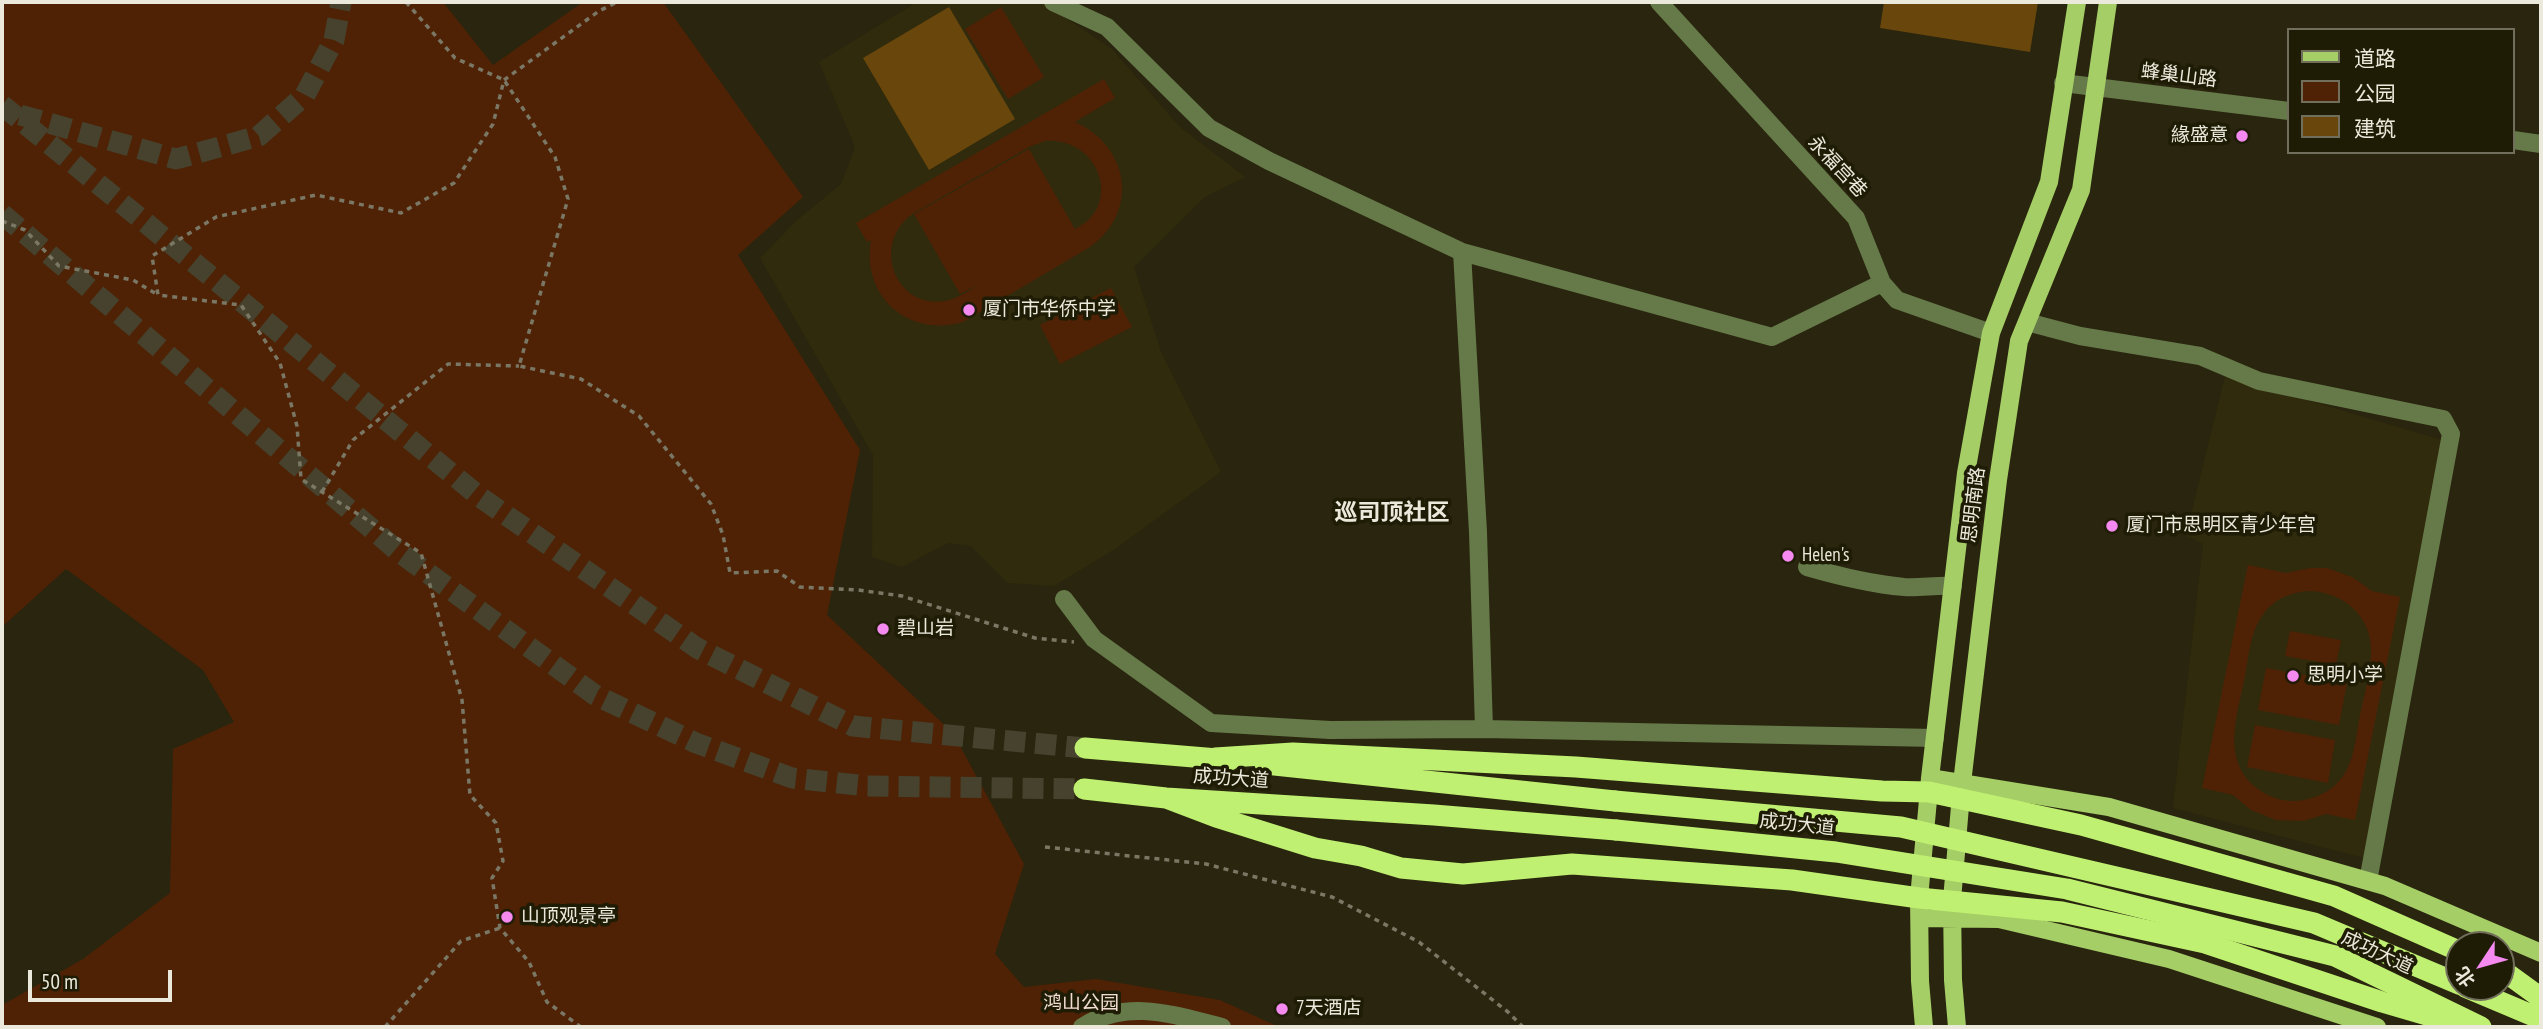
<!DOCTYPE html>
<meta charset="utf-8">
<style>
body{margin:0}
#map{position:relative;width:2543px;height:1029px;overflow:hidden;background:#29250e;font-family:"PT Sans Narrow","Noto Sans SC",sans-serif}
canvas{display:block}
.frame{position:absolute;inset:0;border:4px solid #ebe9db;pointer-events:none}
.legend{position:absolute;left:2287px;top:28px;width:228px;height:126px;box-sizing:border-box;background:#1f1c05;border:2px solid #716e5b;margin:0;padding:9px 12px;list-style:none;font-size:21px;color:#ebe9db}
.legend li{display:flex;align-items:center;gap:14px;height:35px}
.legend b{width:35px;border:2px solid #716e5b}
.north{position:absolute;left:2445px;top:931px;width:70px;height:70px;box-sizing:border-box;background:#1f1c05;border:2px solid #716e5b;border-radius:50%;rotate:234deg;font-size:19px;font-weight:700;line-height:28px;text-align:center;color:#ebe9db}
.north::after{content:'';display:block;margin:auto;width:24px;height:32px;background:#f489f0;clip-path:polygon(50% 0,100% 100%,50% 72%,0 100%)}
.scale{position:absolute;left:28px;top:970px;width:144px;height:32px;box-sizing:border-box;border:4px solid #ebe9db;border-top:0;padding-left:9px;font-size:21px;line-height:24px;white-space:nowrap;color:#ebe9db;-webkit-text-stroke:5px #1f1c05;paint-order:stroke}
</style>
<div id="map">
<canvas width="2543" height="1029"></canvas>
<div class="frame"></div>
<ul class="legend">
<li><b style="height:9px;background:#a5ce66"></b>道路</li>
<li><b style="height:19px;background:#4f2206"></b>公园</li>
<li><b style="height:19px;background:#69460c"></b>建筑</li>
</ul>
<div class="north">北</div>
<div class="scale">50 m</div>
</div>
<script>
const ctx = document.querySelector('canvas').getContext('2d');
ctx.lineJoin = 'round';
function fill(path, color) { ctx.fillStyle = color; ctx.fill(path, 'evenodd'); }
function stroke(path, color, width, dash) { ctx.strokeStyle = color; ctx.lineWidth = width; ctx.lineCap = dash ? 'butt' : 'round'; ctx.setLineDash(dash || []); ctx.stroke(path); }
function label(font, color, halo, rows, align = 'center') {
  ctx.font = font + ' "PT Sans Narrow","Noto Sans SC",sans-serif'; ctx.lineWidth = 7; ctx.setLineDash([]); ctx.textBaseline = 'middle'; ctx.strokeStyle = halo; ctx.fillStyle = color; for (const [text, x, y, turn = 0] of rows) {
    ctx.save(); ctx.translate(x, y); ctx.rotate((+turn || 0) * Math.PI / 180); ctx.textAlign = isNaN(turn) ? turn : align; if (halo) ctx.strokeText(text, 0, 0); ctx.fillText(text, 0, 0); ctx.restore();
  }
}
fill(new Path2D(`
 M917 2H1042L1112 49 1179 126 1245 177 1205 197 1134 267 1161 352 1221 472 1115 549 1054 586 1008 583 971 546 948 543 902 567 872 557 873 455 760 258 797 220 841 184 855 147 819 62Z
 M2225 376 2442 440 2364 858 2173 808 2203 544 2186 535Z`), '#302b0c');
fill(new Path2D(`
 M2 2H443L493 65 583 2H663L803 197 738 255 860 450 827 615 953 733 1024 864 995 954 1024 987 1096 979 1220 1000 1279 1027H2V1005L83 959 170 893 173 749 234 722 203 670 66 569 2 627Z
 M1001 7 1044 77 1008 99 965 29Z
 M1104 79 1115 98 1075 122C1129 146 1140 211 1090 247L963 322C908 338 861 296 871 240L867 242 856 223ZM1045 141C1099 136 1124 206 1075 229L1029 149 914 214 960 294 980 284C969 290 958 299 945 301 893 309 871 241 914 213L1031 146Z
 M1111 288 1132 327 1060 364 1040 325Z
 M2248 565 2286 573 2310 568H2327L2352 577 2372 591 2400 597 2355 820 2326 814 2303 821 2276 820 2251 810 2233 795 2202 788ZM2307 591C2342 591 2372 615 2371 652 2371 673 2364 695 2360 715 2356 735 2355 759 2343 776 2332 792 2312 801 2293 801 2279 801 2265 795 2254 786 2221 757 2238 713 2245 676 2249 656 2250 633 2262 616 2272 600 2289 593 2307 591Z
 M2290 631 2341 640 2336 665 2285 656Z
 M2266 668 2347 683 2339 725 2258 710Z
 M2255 725 2335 740 2328 783 2247 767Z`), '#4f2206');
fill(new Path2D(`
 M1884 2H2038L2030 52 1880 28Z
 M949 7 1015 119 929 170 863 58Z`), '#69460c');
stroke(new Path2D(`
 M2 105 480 497 697 648 853 726 1085 748
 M20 115 176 159 259 136 305 95 334 40 341 2
 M2 214 399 552 595 695 696 743 792 778 867 786 1084 789`), '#46422d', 21, [21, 10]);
stroke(new Path2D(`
 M406 2 455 58 504 80 555 157 568 199 519 366 581 379 639 416 711 504 723 535 730 573 777 571 800 587 858 590 902 596 1035 638 1074 642
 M2 221 25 230 59 266 133 280 158 295
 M322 492 353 440 448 364 519 366
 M1045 847 1206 864 1332 897 1419 942 1508 1012 1523 1027
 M385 1027 461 941 500 928
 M581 1027 547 1002 529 962 500 928 492 878 503 861 496 823 470 795 462 700 421 553 301 479 297 426 280 363 241 305 158 295 152 256 216 217 316 195 401 213 454 183 493 124 504 80 599 11 617 2`), '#7a7764', 3.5, [5, 5]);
stroke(new Path2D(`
 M1053 2 1107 27 1209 128 1269 161 1462 252 1772 337 1882 283
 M1659 2 1856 218 1882 283 1897 300 1991 333
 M2063 83 2289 111
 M2513 140 2541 144
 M1462 252 1478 532 1484 729
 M2027 322 2080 336 2200 356 2259 381 2443 419 2451 434 2368 881
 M1807 567C1838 576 1871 584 1904 587 1920 588 1937 585 1953 586
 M1064 599 1094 639 1211 723 1330 730 1484 729 1935 738
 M1082 1027C1128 998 1174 1015 1222 1027`), '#657949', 18);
stroke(new Path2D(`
 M1930 778 2109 807 2385 886 2541 953
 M1920 918 1999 919 2169 959 2377 1027
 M1924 1027 1920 981 1919 898 1930 778 1966 473 1991 333 2049 182 2077 2
 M1957 1027 1953 980 1952 900 1962 783 1998 480 2019 341 2081 190 2108 2`), '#a5ce66', 18);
stroke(new Path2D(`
 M1085 748 1230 760
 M1215 758 1293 753 1576 767 1882 791 1929 792 2081 825 2334 896 2459 951
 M1265 764 1615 801
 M1084 789 1166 798 1434 815 1616 830
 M1166 798 1216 817 1315 848 1361 856 1401 868 1463 874 1572 864 1792 880 1919 898 2062 912 2205 943 2382 1002 2468 1027
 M2501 969 2541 998
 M2465 987 2541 1019`), '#bff071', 21);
stroke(new Path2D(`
 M1615 801 1901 827 2314 923 2459 984
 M1616 830 1836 852 2067 889 2335 956 2481 1027`), '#bff071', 21);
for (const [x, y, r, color] of [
 [2242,136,7,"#f489f0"],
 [969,310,7,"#f489f0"],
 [2112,526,7,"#f489f0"],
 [1788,556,7,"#f489f0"],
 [883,629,7,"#f489f0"],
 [2293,676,7,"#f489f0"],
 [507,917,7,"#f489f0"],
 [1282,1009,7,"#f489f0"]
]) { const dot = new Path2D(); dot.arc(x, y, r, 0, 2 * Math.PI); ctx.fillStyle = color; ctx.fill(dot); stroke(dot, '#1f1c05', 2.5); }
label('19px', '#ebe9db', '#1f1c05', [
 ["蜂巢山路",2179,76,7],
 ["永福宫巷",1837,167,47],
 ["思明南路",1974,505,-83],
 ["成功大道",1231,779,4],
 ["成功大道",1797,825,6],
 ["成功大道",2377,953,25]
]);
label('19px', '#ebe9db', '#1f1c05', [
 ["緣盛意",2228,136,"right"],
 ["厦门市华侨中学",983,310],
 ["厦门市思明区青少年宫",2126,526],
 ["Helen's",1802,556],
 ["碧山岩",897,629],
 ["思明小学",2307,676],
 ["山顶观景亭",521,917],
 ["7天酒店",1296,1009]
], 'left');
label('19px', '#f1dcd2', '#1f1c05', [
 ["鸿山公园",1081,1004]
]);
label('bold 23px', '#ebe9db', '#1f1c05', [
 ["巡司顶社区",1392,513]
]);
</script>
